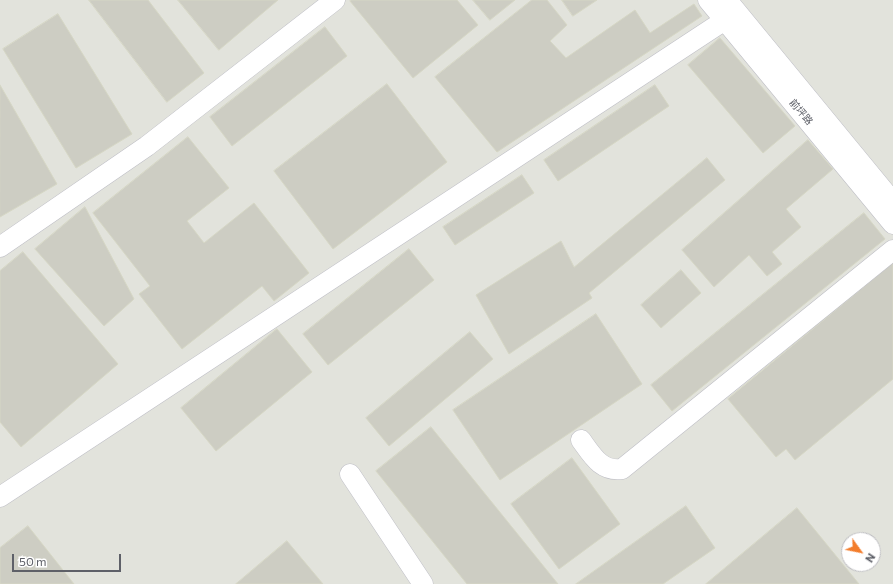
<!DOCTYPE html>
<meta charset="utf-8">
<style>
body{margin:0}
#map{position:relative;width:893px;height:584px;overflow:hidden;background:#f0f1e7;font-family:Commissioner,sans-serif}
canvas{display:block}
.north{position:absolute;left:841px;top:532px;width:40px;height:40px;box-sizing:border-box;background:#fff;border:1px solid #bfbfc3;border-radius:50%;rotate:123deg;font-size:11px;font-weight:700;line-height:16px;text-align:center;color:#5e6068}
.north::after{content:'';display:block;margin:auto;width:14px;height:18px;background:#f37d2c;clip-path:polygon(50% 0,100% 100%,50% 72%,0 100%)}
.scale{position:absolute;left:12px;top:554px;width:109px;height:18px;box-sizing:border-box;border:2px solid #5e6068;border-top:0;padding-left:5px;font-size:12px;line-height:14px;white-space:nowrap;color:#5e6068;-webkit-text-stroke:3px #fff;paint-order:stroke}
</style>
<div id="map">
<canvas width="893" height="584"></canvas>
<div class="north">N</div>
<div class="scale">50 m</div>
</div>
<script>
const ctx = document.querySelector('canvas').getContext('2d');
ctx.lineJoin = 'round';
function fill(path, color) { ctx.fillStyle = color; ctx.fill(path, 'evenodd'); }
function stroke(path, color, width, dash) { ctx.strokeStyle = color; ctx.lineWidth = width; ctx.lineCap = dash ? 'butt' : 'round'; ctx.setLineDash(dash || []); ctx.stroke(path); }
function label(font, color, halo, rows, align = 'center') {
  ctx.font = font + ' Commissioner,"Noto Sans SC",sans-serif'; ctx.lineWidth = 3; ctx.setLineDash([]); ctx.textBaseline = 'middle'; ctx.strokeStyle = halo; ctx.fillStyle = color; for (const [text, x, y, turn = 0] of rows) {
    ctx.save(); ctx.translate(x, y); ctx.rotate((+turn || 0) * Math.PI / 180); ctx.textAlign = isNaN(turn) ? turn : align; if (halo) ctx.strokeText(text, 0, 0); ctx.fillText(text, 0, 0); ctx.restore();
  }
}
fill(new Path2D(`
 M0 0H893V584H0ZM849 540H873V564H849Z`), '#e2e3dc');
const building = new Path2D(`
 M89 0H148L204 73 167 102Z
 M178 0H278L219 50Z
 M351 0H457L478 25 413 78 350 1Z
 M473 0H515L490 20Z
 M532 0H547L567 25 550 41 566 58 635 10 650 33 694 4 702 16 497 152 435 77Z
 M562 0H597L573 16Z
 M58 14 132 134 76 168 3 49Z
 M325 27 347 56 232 146 210 117Z
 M720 38 795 126 763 153 688 65Z
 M387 84 447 162 333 249 274 171Z
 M0 85 57 184 0 217Z
 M655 85 669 106 558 181 544 160Z
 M188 137 229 188 187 221 204 243 254 203 309 273 274 301 262 286 182 349 139 294 150 286 93 213Z
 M808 140 833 169 786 209 801 227 772 252 782 264 767 276 749 255 714 287 682 250Z
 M707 158 725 180 589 293 592 298 509 354 476 295 561 241 574 267Z
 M522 175 534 193 455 245 443 227Z
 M85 207 134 299 104 326 35 249Z
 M864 213 885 239 672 411 651 385Z
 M409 249 434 280 328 365 303 334Z
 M23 252 118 364 21 447 0 422V271Z
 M893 263V379L795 460 786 449 776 457 728 399Z
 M681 270 701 293 661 328 641 305Z
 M596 314 642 384 500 480 453 410Z
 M277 329 312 372 216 451 181 408Z
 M470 332 493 359 389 446 366 418Z
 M431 427 558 584H467L376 471Z
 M572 458 620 524 559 569 511 504Z
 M686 506 715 548 663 584H576Z
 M797 508 859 584H706Z
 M28 526 74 584H0V548Z
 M287 541 323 584H236Z`);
fill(building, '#cdcdc3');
stroke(building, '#d6d7c5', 1);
const minor = new Path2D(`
 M708 0 893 224
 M727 0 893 202
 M0 247 147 146 335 0
 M581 440C592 455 601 472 622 469L893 250
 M350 474 423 584
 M0 497 725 20`);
stroke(minor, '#bfbfc6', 21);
stroke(minor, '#fff', 20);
label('10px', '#5e6068', '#fff', [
 ["前坪路",801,112,50]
]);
</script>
